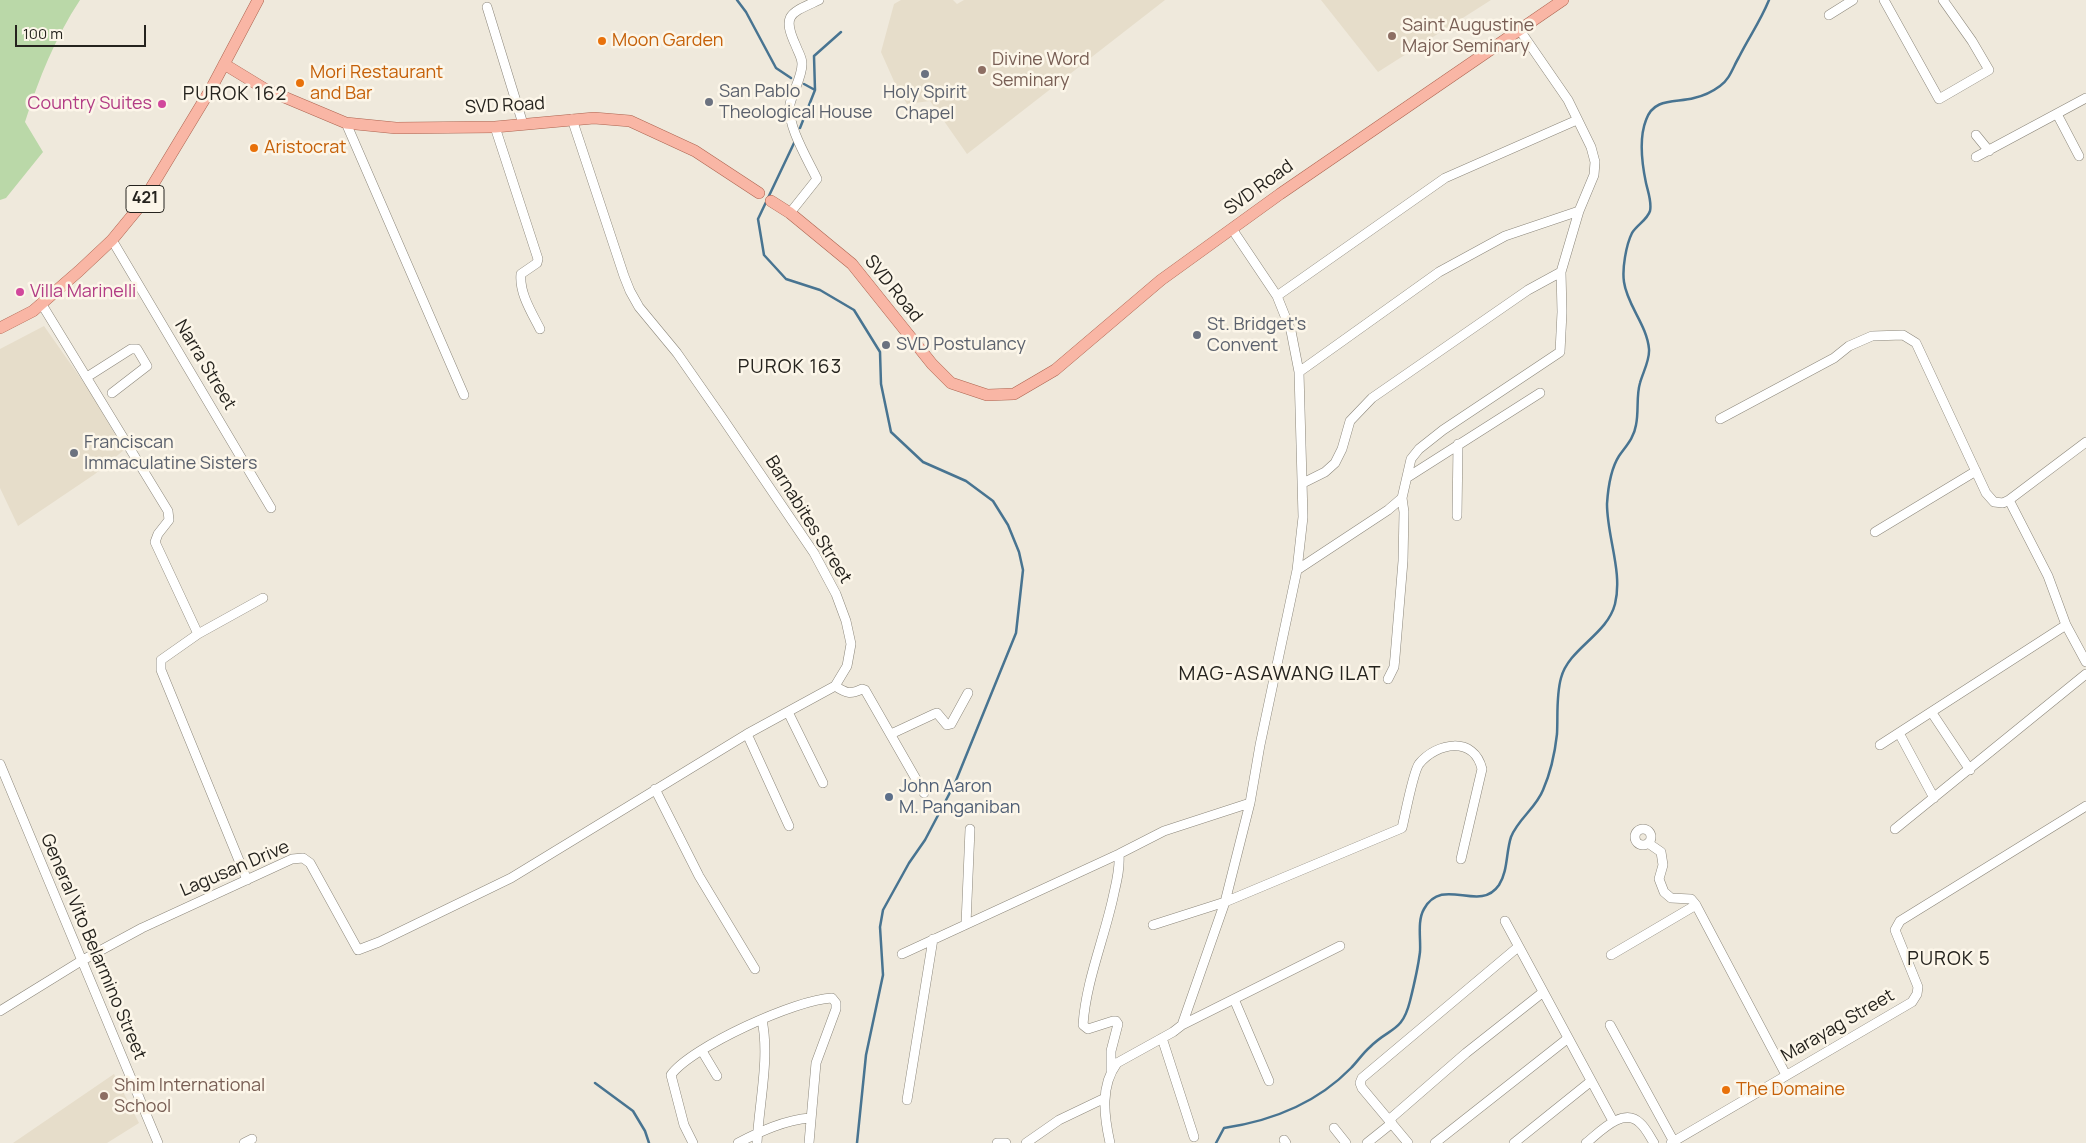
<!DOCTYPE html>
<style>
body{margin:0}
#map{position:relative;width:2086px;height:1143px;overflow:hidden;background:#efe9dc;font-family:Manrope,sans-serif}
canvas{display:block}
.scale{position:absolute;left:15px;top:25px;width:131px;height:22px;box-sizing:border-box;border:2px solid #25231e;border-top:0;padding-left:6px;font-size:15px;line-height:18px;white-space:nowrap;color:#25231e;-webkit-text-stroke:4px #fcf6e9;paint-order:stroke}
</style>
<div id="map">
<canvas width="2086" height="1143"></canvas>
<div class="scale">100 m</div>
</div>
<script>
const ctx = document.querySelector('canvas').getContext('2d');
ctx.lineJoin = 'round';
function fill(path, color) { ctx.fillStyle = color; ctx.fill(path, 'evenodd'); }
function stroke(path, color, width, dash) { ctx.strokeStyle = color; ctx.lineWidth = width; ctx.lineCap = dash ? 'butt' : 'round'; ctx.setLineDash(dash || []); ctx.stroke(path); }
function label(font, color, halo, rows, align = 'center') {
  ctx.font = font + ' Manrope,sans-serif'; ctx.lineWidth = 5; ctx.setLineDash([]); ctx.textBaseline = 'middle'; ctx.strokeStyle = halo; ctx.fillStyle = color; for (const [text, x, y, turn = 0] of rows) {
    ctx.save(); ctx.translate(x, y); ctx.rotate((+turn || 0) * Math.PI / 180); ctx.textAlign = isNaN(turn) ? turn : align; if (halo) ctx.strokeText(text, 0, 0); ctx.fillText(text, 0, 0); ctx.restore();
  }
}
fill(new Path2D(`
 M901 0H953L957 4 964 0H1165L967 154 930 101 907 104 897 88 881 52 894 4Z
 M1321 0H1491L1378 72Z
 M44 326 91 393 124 450 95 474 18 526 0 488V349Z
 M114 1074 139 1123 107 1143H13Z`), '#e6ddca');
fill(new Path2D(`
 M0 0H80C55 38 39 78 25 122L43 152 6 198 0 200Z`), '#bad8a8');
stroke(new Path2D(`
 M737 0 746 12 776 68 791 78
 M804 84 815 90
 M800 128 815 90 814 56 841 32
 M795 141 758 219 764 255 786 279 820 290 854 310 880 352 881 384 891 432 923 462 966 481 993 501 1008 525 1019 552 1023 570 1016 633 955 783 925 840 909 863 883 910 880 927 883 975 866 1055 857 1143
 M595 1083 633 1111 645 1131 649 1143
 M1216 1143 1224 1128C1271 1121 1317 1103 1351 1068 1357 1062 1363 1053 1370 1047 1390 1027 1402 1033 1410 1001 1414 985 1418 968 1420 952 1421 939 1417 921 1424 909 1443 875 1479 914 1499 885 1508 871 1506 852 1511 837 1518 819 1536 808 1543 790 1550 774 1555 752 1557 734 1558 716 1556 696 1561 678 1569 648 1607 635 1615 604 1623 572 1607 537 1607 504 1608 488 1610 470 1619 456 1626 446 1634 438 1636 425 1639 411 1636 396 1640 383 1643 372 1650 360 1649 349 1647 325 1627 305 1624 282 1622 269 1626 245 1632 233 1637 225 1647 220 1650 211 1652 202 1648 192 1646 183 1642 164 1639 138 1646 120 1654 97 1676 103 1694 98 1703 96 1712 92 1720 86 1730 79 1733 67 1739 57 1749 37 1760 22 1769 0`), '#487491', 2.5);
const minor = new Path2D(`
 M1884 0 1939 99 1989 70 1972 41 1943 0
 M487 7 523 124
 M1829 15 1853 0
 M2057 114 2079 156
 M346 123 464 395
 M495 127 538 259 537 263 521 274C519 293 532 313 540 329
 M1976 135 1989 151
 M1976 157 2086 98
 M790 213 817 179C808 160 786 124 790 104 793 91 802 77 802 64 802 57 798 52 796 46 781 14 791 13 819 0
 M112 240 271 508
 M1277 296 1445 178 1577 120
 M41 303 168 511 169 520 158 534 155 542 198 634
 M1299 372 1439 272 1505 236 1579 211
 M87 377 131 349H137L147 366 112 393
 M1720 419 1834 358 1849 346 1872 336 1903 335 1916 343 1986 493 1994 502 2003 503 2009 500 2086 442
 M1408 477 1540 393
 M1303 483 1325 472 1335 463 1342 449 1350 421 1372 398 1528 290 1561 272
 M2009 500 2048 576 2066 625 2086 662
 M1457 516 1458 444
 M1875 532 1976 471
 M1297 570 1388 510 1402 498 1411 459 1419 449 1443 430 1560 352 1562 312 1561 272 1579 211 1594 175 1595 162 1591 147 1568 100 1519 29
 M1388 679 1394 667 1395 657 1403 561 1404 512 1402 498
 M835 686C846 693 850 695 862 689L865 690 924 793
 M788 712 823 783
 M1932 713 1970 770
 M1899 733 1934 798
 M747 734 789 826
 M891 734 934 714 937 713 947 725 951 724 968 693
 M1880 745 2066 625
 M0 764 158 1143
 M655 789 699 876 755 969
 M1635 837a8 8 0 1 1 16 0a8 8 0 1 1-16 0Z
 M1895 829 2086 674
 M1648 843 1661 852 1663 865 1659 879 1664 892 1671 898 1691 899 1696 905
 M247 880 161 670V660L198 634 263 598
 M1505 921 1613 1121
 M966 924 970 829
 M1153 925 1225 902 1402 828C1405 816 1413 772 1419 764 1437 742 1474 736 1482 769L1461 859
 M902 954 1119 854 1164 831 1250 803
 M1611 955 1696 905 1786 1075
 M1234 999 1269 1081
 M0 1011 81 961 142 928 292 859 303 858 310 863 358 950 379 942 511 878 747 734 835 686 847 666 851 644 846 621 836 594 814 553 721 416 677 353 639 307 630 291 624 276 572 119
 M1182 1025 1225 902 1250 803 1260 745 1297 570 1303 517 1299 372 1291 331 1277 296 1232 229
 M1610 1025 1674 1142
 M1162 1038 1194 1137
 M702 1051 717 1076
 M1111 1071V1051L1118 1024 1116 1021H1113L1088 1029 1083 1025C1086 980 1105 937 1114 893 1117 880 1120 868 1119 854
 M907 1100 933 939
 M1390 1119 1466 1053 1542 993
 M1334 1128 1346 1143
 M1284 1140 1286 1143
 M244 1143 252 1139
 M693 1143 684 1125 671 1075C691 1047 797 999 832 998L836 1003V1009L816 1063 809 1143
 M738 1143C761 1131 785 1120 810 1118
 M757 1143C759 1103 770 1058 762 1020
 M997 1143H1006
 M1026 1143 1059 1120 1105 1098
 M1110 1143C1104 1116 1100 1086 1117 1063L1173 1032 1182 1025 1340 946
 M1367 1143 1392 1123
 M1408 1143 1362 1088 1360 1083 1362 1078 1518 947
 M1435 1143 1567 1039
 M1514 1143 1590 1082
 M1586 1143C1599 1133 1623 1106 1640 1123 1646 1128 1650 1137 1654 1143
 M1671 1143 1912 1002 1917 994 1918 987 1895 930 1900 921 2086 806`);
const major = new Path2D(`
 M224 64 265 89 346 123 396 128 495 127 594 118 630 121 695 151 759 193
 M771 201 790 213 852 264 932 364 951 383 987 395 1014 394 1055 370 1161 280 1280 194 1563 0
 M0 328 33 311 79 271 112 240 140 206 212 87 258 0`);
stroke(minor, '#8b867a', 10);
stroke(major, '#ac634f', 12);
stroke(minor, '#fff', 9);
stroke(major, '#f9b6a5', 11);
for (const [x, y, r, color] of [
 [1392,36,5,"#8d6e63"],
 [602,41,5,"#e8710a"],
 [982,70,5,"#8d6e63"],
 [925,74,5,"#6b7280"],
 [300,83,5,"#e8710a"],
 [709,102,5,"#6b7280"],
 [162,104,5,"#d1479c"],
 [254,148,5,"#e8710a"],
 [20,292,5,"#d1479c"],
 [1197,335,5,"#6b7280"],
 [886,345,5,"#6b7280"],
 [74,453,5,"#6b7280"],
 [889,797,5,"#5c6f8a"],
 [1726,1090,5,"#e8710a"],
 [104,1096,5,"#8d6e63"]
]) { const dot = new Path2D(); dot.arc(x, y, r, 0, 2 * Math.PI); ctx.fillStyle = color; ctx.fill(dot); stroke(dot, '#fcf6e9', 2); }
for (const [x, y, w] of [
 [145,199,38]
]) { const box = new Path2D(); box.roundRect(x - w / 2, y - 13.5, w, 27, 4); ctx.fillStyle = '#fcf6e9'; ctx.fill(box); stroke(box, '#25231e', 1); }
label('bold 16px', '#25231e', null, [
 ["421",145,199]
]);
label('18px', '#785e54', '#fcf6e9', [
 ["Saint Augustine",1402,26],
 ["Major Seminary",1402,47],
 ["Divine Word",992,60],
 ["Seminary",992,81],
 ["Shim International",114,1086],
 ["School",114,1107]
], 'left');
label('18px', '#c56008', '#fcf6e9', [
 ["Moon Garden",612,41],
 ["Mori Restaurant",310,73],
 ["and Bar",310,94],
 ["Aristocrat",264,148],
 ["The Domaine",1736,1090]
], 'left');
label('18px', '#5b616d', '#fcf6e9', [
 ["San Pablo",719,92],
 ["Theological House",719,113],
 ["Holy Spirit",925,93,"center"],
 ["Chapel",925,114,"center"],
 ["St. Bridget's",1207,325],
 ["Convent",1207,346],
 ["SVD Postulancy",896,345],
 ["Franciscan",84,443],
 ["Immaculatine Sisters",84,464]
], 'left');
label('18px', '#b23c85', '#fcf6e9', [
 ["Country Suites",152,104],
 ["Villa Marinelli",30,292,"left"]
], 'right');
label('18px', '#25231e', '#fcf6e9', [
 ["SVD Road",505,106,-3],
 ["SVD Road",1259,188,-36],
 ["SVD Road",893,289,51],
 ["Narra Street",205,365,59],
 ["Barnabites Street",808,520,58],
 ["Lagusan Drive",235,869,-23],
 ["General Vito Belarmino Street",93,947,67],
 ["Marayag Street",1838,1026,-30]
]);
label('18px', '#4e5e75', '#fcf6e9', [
 ["John Aaron",899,787],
 ["M. Panganiban",899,808]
], 'left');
ctx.letterSpacing = '1px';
label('19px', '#25231e', '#fcf6e9', [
 ["PUROK 162",235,95],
 ["PUROK 163",790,368],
 ["PUROK 5",1949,960]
]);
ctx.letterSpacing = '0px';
ctx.letterSpacing = '1px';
label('20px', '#25231e', '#fcf6e9', [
 ["MAG-ASAWANG ILAT",1280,674]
]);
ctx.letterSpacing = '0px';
</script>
